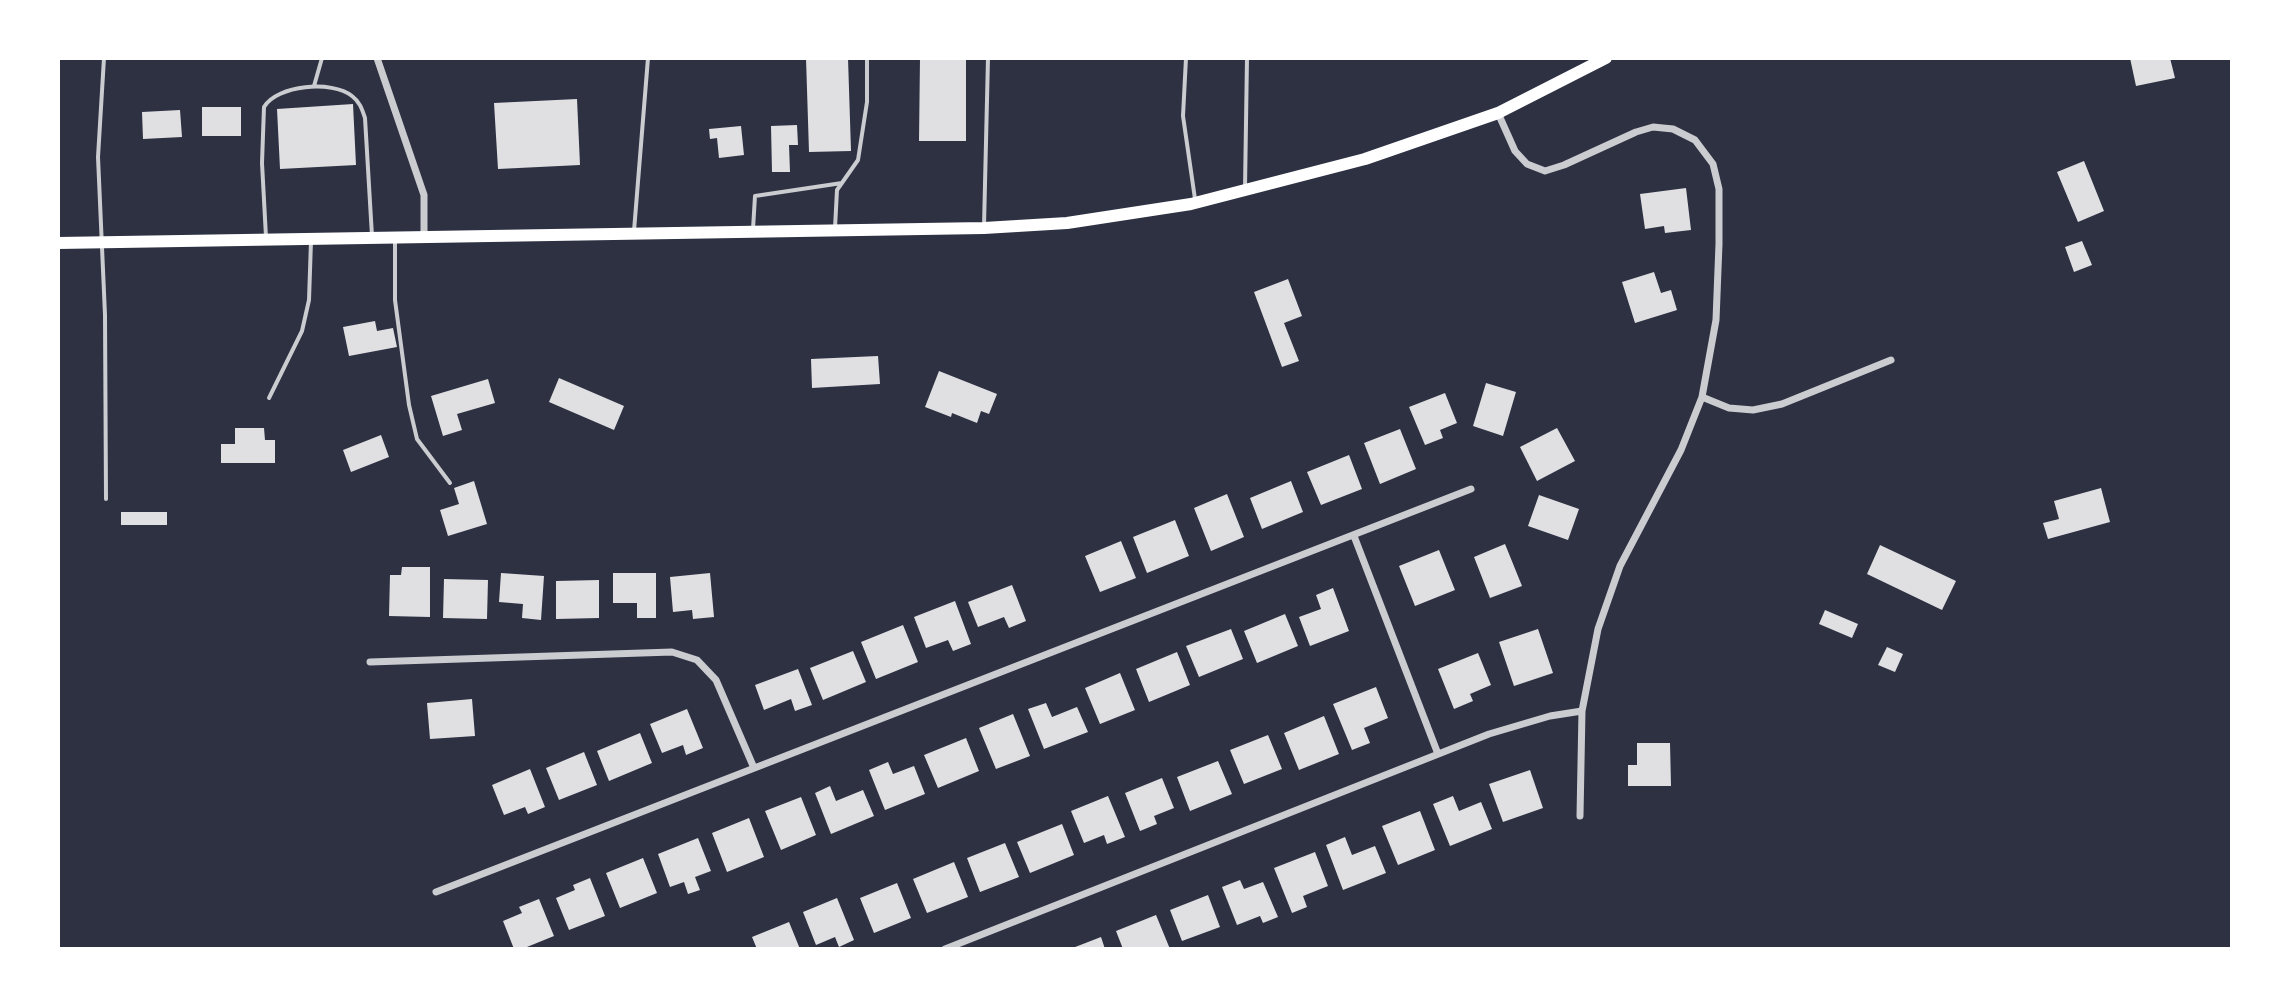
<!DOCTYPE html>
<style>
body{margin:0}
#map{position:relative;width:2290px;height:1007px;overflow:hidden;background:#2d3142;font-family:Inter,sans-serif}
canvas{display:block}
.frame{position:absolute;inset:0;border:60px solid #fff;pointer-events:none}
</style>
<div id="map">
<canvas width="2290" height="1007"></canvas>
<div class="frame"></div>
</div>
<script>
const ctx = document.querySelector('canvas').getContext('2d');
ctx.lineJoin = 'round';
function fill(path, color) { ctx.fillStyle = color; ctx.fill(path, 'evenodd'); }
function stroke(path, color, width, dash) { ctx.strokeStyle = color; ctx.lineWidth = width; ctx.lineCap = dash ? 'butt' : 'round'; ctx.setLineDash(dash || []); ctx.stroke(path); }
fill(new Path2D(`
 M806 58H848L851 151 809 152Z
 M920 58H966V141H919Z
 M2130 58H2170L2175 78 2136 86Z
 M577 99 580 165 498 169 494 103Z
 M353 104 356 165 280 169 277 109Z
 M202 107H241V136H202Z
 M180 110 182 137 143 139 142 112Z
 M797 125 798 145H789L790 172H772L771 126Z
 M741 126 744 155 719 158 717 138 710 139 709 129Z
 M2084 161 2104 211 2078 222 2057 172Z
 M1686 188 1691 230 1665 233 1664 226 1645 229 1640 194Z
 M2082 241 2092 265 2074 272 2065 247Z
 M1654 272 1661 293 1671 290 1677 310 1635 323 1622 282Z
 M1288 279 1302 316 1284 323 1299 361 1282 367 1254 292Z
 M375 321 377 331 393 328 397 347 349 356 343 327Z
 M878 356 880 384 812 388 811 359Z
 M939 371 997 394 989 414 981 411 977 423 952 413 951 417 925 407Z
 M559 378 624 406 614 430 549 402Z
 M488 379 495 403 457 414 462 430 443 436 431 396Z
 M1486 383 1516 392 1503 436 1473 426Z
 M1445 393 1457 423 1440 430 1443 438 1425 445 1409 407Z
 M235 428H264L265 440H275V463H221V444H235Z
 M1557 428 1575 461 1537 481 1520 447Z
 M1400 429 1416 469 1380 484 1364 443Z
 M381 435 389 457 351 472 343 450Z
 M1349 455 1362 489 1321 505 1307 472Z
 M474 481 487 524 448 536 440 510 459 504 454 488Z
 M1291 481 1303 512 1262 529 1250 498Z
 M2101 488 2110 522 2048 539 2043 523 2059 519 2054 501Z
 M1227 494 1244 537 1211 551 1194 508Z
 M1539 495 1579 509 1568 540 1528 526Z
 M121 512H167V525H121Z
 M1175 520 1189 556 1147 573 1133 537Z
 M1121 541 1136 578 1100 592 1085 556Z
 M1505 544 1522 586 1490 598 1474 557Z
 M1880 545 1956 581 1942 610 1867 574Z
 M1439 550 1455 590 1415 606 1399 566Z
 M402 567H430V617L389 616 390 575H401Z
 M501 573 544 576 541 620 522 618 523 604 499 602Z
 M613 573H656V618H637V603H613Z
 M710 573 714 617 693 619 692 610 673 612 670 577Z
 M444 579 488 580 487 619 443 618Z
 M599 580V618L556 619V581Z
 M1012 585 1026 621 1009 628 1004 617 978 627 968 602Z
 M1333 588 1349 631 1310 646 1299 617 1321 609 1316 595Z
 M955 601 971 644 953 651 948 640 926 648 914 617Z
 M1825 610 1858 624 1852 638 1819 624Z
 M1285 614 1298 646 1257 663 1244 631Z
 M903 625 918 662 876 679 861 642Z
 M1231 629 1243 659 1199 677 1186 646Z
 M1538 629 1553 673 1514 686 1499 642Z
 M1887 647 1903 654 1895 672 1878 665Z
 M853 651 866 682 823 700 810 668Z
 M1177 652 1190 685 1149 702 1136 669Z
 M1478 653 1491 685 1470 694 1473 701 1454 709 1438 669Z
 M798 669 812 705 795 711 791 699 764 710 755 685Z
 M1120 673 1135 710 1100 724 1085 688Z
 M1376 687 1388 718 1364 728 1370 743 1352 750 1333 704Z
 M472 699 475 736 430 739 427 703Z
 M1046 703 1052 717 1077 707 1088 732 1044 749 1028 709Z
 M687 709 703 748 686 755 683 745 662 753 650 724Z
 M1013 714 1030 756 996 769 979 728Z
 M1324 716 1339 754 1299 770 1284 733Z
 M640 733 652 763 609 781 597 751Z
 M1268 735 1282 769 1244 784 1230 750Z
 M966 738 979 771 938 788 924 755Z
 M1637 743H1670L1671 786H1628V765H1637Z
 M584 752 597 785 559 800 546 768Z
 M1218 761 1232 794 1190 811 1177 777Z
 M888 762 893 774 914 766 925 794 885 810 869 770Z
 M530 769 545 807 528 814 525 807 504 815 492 785Z
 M1530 770 1543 808 1503 822 1489 784Z
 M1162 778 1174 808 1154 816 1157 824 1140 831 1125 793Z
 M830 786 836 801 863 790 874 816 831 834 815 793Z
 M1108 796 1125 837 1107 844 1104 835 1084 843 1071 811Z
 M1453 796 1459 811 1481 802 1492 829 1450 846 1433 804Z
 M801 797 816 835 781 850 765 811Z
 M1420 811 1435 850 1398 865 1382 826Z
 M749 818 764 857 727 872 712 833Z
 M1062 824 1074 855 1030 873 1017 842Z
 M1345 837 1352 855 1375 846 1386 873 1343 890 1326 845Z
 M698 838 711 871 695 877 700 890 688 894 684 882 670 887 658 854Z
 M1005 843 1019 877 980 892 967 858Z
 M1315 852 1328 886 1303 896 1307 907 1292 913 1274 868Z
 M643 858 657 893 620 908 606 873Z
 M954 862 968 897 927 913 913 879Z
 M590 878 605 916 569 930 556 898 575 890 573 885Z
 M1240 880 1244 889 1263 882 1278 917 1263 923 1260 916 1237 925 1222 887Z
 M897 883 911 918 874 933 860 898Z
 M1208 895 1220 927 1182 941 1170 910Z
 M837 898 854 940 839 947 835 937 816 945 803 912Z
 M539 899 554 936 522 949H514L503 921 522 913 519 907Z
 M1156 915 1170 949H1123L1116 931Z
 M789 922 800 949H757L752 937Z
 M1101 937 1105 949H1070Z`), '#e0e0e3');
stroke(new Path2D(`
 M104 58 98 157 105 315 106 499
 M1186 58 1183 116 1195 199
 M314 86 322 58
 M1245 188 1247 58
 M984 226 988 58
 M835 228 837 190 858 160 867 102V58
 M753 229 755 196 842 183
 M634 231 648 58
 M266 237 262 163 264 107C277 85 332 80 352 96 360 102 362 109 365 118L372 236
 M395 240V300L409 405 417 439 450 483
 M269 398 302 331 309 300 311 241`), '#caccd0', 4);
stroke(new Path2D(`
 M377 58 424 195V237
 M1498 113 1515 151 1527 164 1545 171 1564 165 1636 132 1653 127 1673 129 1695 140 1713 164 1719 189V244L1716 320 1702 397 1681 450 1620 566 1598 629 1582 711 1580 816
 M1702 397 1729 408 1753 410 1782 404 1891 360
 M1354 536 1438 754
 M370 662 672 652 697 660 716 680 754 768
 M436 892 1471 489
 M945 949 1489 734 1550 716 1582 711`), '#caccd0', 7);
stroke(new Path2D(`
 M58 243 984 228 1067 223 1191 204 1365 159 1498 113 1606 58`), '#fff', 12);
</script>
